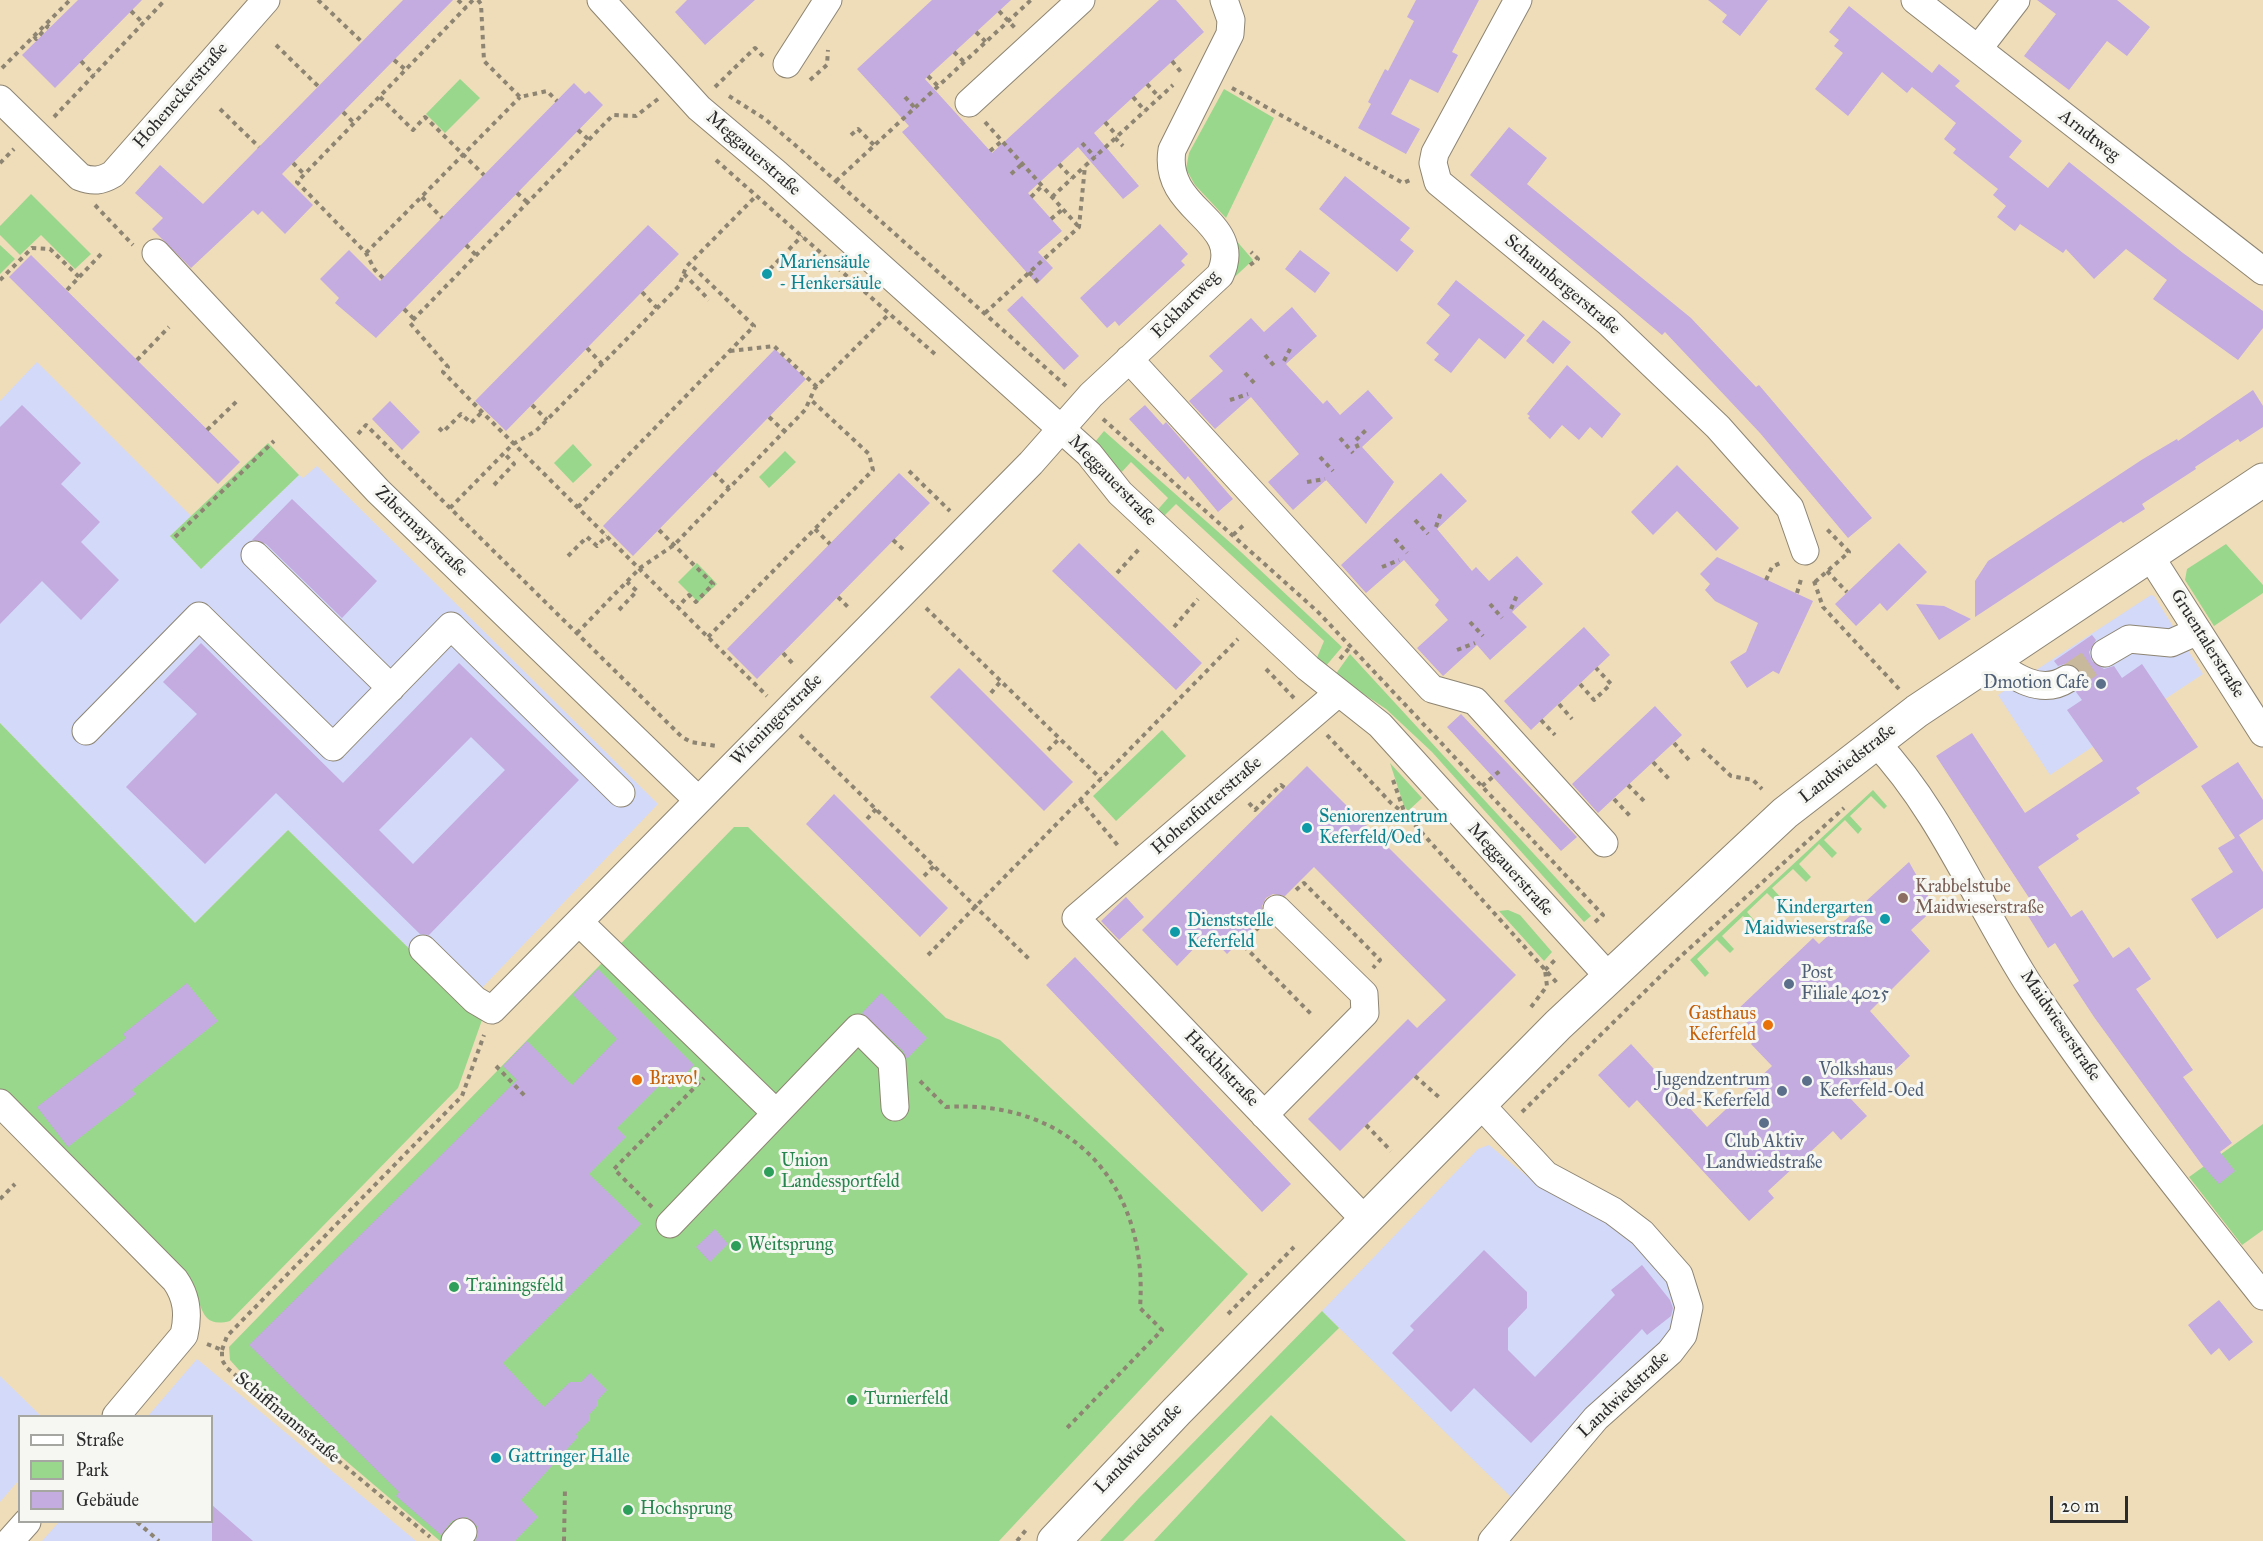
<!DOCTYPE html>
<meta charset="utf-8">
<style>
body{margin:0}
#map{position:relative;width:2263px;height:1541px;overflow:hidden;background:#efddba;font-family:"IM FELL Great Primer",serif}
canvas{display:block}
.legend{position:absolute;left:18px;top:1415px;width:195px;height:108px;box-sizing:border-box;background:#f6f6f2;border:2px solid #a5a5a2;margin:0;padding:8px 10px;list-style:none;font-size:18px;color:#2b2b2b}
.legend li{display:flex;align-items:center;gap:12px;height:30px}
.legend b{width:30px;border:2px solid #a5a5a2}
.scale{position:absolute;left:2050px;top:1496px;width:78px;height:27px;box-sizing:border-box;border:3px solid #2b2b2b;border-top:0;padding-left:8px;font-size:18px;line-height:21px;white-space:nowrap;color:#2b2b2b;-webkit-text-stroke:4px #f6f6f2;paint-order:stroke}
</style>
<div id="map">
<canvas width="2263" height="1541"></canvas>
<ul class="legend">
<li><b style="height:8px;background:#fff"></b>Straße</li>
<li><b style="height:16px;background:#99d78c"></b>Park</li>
<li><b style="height:16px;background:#c4abe0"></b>Gebäude</li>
</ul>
<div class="scale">20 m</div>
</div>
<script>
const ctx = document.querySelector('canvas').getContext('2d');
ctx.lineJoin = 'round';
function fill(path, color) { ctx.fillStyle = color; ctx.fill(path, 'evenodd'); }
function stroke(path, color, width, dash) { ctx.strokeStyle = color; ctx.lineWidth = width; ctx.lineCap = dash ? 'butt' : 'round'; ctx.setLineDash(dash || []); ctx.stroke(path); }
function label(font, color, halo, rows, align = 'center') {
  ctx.font = font + ' "IM FELL Great Primer",serif'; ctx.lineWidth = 6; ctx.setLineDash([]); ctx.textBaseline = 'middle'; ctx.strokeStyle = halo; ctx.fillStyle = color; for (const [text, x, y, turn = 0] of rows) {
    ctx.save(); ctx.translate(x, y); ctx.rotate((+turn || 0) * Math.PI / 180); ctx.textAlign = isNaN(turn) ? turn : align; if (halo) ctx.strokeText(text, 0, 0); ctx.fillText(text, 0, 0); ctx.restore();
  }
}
fill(new Path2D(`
 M37 362 191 516 170 536 201 569 299 475 303 478 317 466 658 804 479 991 482 1020 288 830 195 923 0 723V401Z
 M2151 595 2154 596 2203 674 2050 775 1998 695Z
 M1489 1145 1533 1181 1564 1200 1609 1221 1643 1245 1668 1279 1680 1306 1675 1331 1514 1500 1322 1311 1478 1149Z
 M197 1359 416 1541H42L59 1522H212V1416H148Z
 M0 1376 41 1416H20L19 1480 0 1502Z`), '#d2d9f9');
fill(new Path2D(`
 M460 79 480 98 445 133 426 114Z
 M1224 89 1274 118 1226 218 1195 185 1186 169 1189 153Z
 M31 194 91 254 75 269 41 235 20 255 0 235V226Z
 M1228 231 1253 260 1227 284Z
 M0 245 15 259 0 274Z
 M1104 431 1241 552 1342 647 1325 667 1316 660 1324 641 1176 504 1160 520 1154 514 1168 498 1131 462 1118 476 1095 442Z
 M268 443 299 475 201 569 170 536Z
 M573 444 592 465 573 483 554 463Z
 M785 451 796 462 769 488 759 477Z
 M2226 544 2263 585V593L2214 626 2185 580 2187 569Z
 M697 563 717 584 698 602 678 582Z
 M1350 654 1591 916 1584 922 1432 752 1386 709 1335 675Z
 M0 723 195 923 288 830 482 1020 458 1088 230 1321C195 1330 205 1297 187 1280 124 1219 61 1159 0 1096Z
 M1162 730 1186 756 1116 821 1093 796Z
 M1390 763 1422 798 1408 811 1404 806Z
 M1873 790 1887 806 1884 809 1871 796 1850 816 1862 829 1858 834 1845 820 1824 840 1837 853 1832 858 1819 844 1799 864 1811 877 1806 882 1793 869 1772 888 1785 902 1780 906 1767 893 1747 912 1759 926 1755 929 1743 916 1722 936 1734 949 1730 953 1717 940 1697 959 1709 973 1705 977 1690 960Z
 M734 827H748L946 1018 1000 1040 1248 1274 999 1541H440L239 1370 230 1360 229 1347Z
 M1508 910 1520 915 1552 952 1544 961 1499 911Z
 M2263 1124V1230L2242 1245 2189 1177Z
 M1322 1311 1339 1328 1123 1541H1100L1139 1498Z
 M1271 1415 1406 1541H1154Z`), '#99d78c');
fill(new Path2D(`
 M78 0H142L55 88 22 55Z
 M403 0H453L282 174 313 205 285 234 262 211 258 215 253 210 191 268 152 229 163 218 135 193 160 165 203 204Z
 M687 0H755L705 45 675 12Z
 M932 0H1011L925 79 992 153 1159 0H1176L1204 32 1094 133 1139 186 1123 199 1078 147 1028 193 1062 231 1038 252 1053 268 1037 284 902 132 909 126 857 69Z
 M1416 0H1479L1452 52 1458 55 1438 93 1410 79 1391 114 1420 129 1406 154 1358 128 1371 104 1368 102 1385 69 1388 71 1414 21 1407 17Z
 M1708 0H1768L1740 36 1722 22 1727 15Z
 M2037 0H2117L2150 27 2127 56 2107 41 2069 90 2024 56 2056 14Z
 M1849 6 1932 73 1939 64 1960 81 1955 86 2022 141 2009 157 2048 188 2069 162 2183 253 2263 311V328L2238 360 2153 299 2167 280 2126 249 2094 279 2066 249 2063 253 2020 224 2015 231 1997 217 2006 206 1993 195 1998 189 1953 153 1956 149 1944 139 1956 123 1912 87 1907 93 1882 72 1848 116 1815 89 1843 53 1834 46 1839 40 1829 32Z
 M574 83 585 94 589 91 603 105 376 338 335 303 339 298 320 279 349 250 380 281Z
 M1509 127 1547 158 1527 184 1691 318 1756 387 1759 385 1872 518 1848 538 1760 433 1665 332 1662 335 1470 175Z
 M1345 176 1410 228 1400 240 1414 251 1397 272 1319 209Z
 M1160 224 1188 254 1181 261 1185 265 1119 326 1115 321 1107 328 1080 298Z
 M648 225 679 254 506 431 475 401Z
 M1300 250 1330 273 1315 293 1285 269Z
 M31 255 240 462 218 484 9 277Z
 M1456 280 1525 335 1505 359 1479 338 1451 373 1434 360 1439 354 1426 343 1450 315 1437 304Z
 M1022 296 1079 356 1064 370 1007 310Z
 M1292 307 1317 336 1286 364 1323 404 1327 400 1340 415 1368 390 1393 418 1362 447 1394 482 1366 524 1326 480 1293 510 1268 482 1299 454 1251 397 1215 429 1189 401 1223 371 1209 356 1251 318 1264 332Z
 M1543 320 1571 342 1553 364 1526 341Z
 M775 349 806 379 633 556 603 526Z
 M1567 365 1621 414 1602 438 1590 427 1579 440 1562 425 1550 439 1528 418 1530 416 1527 414Z
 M2253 390 2263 406V427L2240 442 2238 439 2195 467 2196 469 2142 504 2145 509 2123 523 2121 521 1975 617V581L1988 561 2143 459 2177 439 2178 441Z
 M390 401 420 432 402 450 372 419Z
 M22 405 81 463 61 484 100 522 81 542 119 580 81 620 42 581 0 624V427Z
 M1145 405 1163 425 1166 422 1233 499 1218 512 1188 476 1185 480 1129 419Z
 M1677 465 1739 528 1716 551 1677 511 1653 535 1631 512Z
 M899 473 930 503 757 679 727 649Z
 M1441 473 1467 501 1437 529 1472 571 1476 567 1489 581 1517 556 1543 584 1512 612 1527 627 1490 660 1477 645 1443 676 1417 648 1448 620 1435 605 1439 600 1404 560 1366 593 1341 565Z
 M292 499 377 581 342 618 266 544 252 540Z
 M1079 543 1202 663 1176 690 1052 571Z
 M1899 543 1927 572 1887 611 1880 603 1856 626 1835 604Z
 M1717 557 1813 601 1779 674 1773 671 1747 688 1730 662 1746 652 1758 623 1715 601 1705 590 1710 584 1700 574Z
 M1916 604 1944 606 1971 619 1939 640Z
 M1584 627 1610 655 1531 730 1504 701Z
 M2092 635 2096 640 2089 652 2092 661 2104 669 2114 666 2122 678 2142 664 2198 747 2136 788 2140 793 2076 835 2079 839 2038 867 2071 917 2082 910 2113 958 2129 947 2151 979 2136 989 2193 1070 2183 1077 2232 1143 2220 1152 2235 1171 2219 1184 2202 1165 2094 1017 2073 985 2079 981 2055 943 2048 948 2028 916 2037 910 1936 756 1972 733 2025 813 2103 761 2067 710 2082 700 2076 692 2083 681 2081 673 2075 666 2068 663 2058 666 2054 661Z
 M201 643 343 783 459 663 579 780 429 935 420 934 276 793 205 864 126 787 197 714 163 682ZM471 737 505 770 413 864 379 830Z
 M959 668 1073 782 1044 811 930 697Z
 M1655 706 1682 735 1598 813 1572 784Z
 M1461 714 1577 837 1561 851 1447 727Z
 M2238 762 2263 800V819L2239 835 2263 872V908L2217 939 2191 899 2233 872 2218 848 2235 838 2201 786Z
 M1307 766 1516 975 1340 1151 1308 1119 1408 1019 1417 1028 1446 1000 1314 867 1285 896 1273 894 1266 898 1262 906 1264 917 1227 954 1208 934 1177 966 1142 930Z
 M834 794 948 908 920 937 806 824Z
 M1909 862 1935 908 1911 930 1930 951 1870 1011 1910 1056 1893 1072 1886 1064 1850 1098 1867 1116 1841 1140 1833 1131 1768 1191 1774 1198 1749 1221 1637 1100 1629 1108 1598 1075 1631 1044 1707 1127 1772 1066 1751 1044 1759 1036 1736 1011 1813 938 1819 944Z
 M1126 897 1144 917 1119 940 1101 921Z
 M1075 957 1291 1184 1262 1212 1046 985Z
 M598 969 694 1065 670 1090 663 1082 617 1128 626 1137 589 1174 641 1224 503 1363 544 1407 570 1382H581L590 1373 607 1390 597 1401V1406L589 1415V1421L576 1434 578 1437 521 1500 538 1517 515 1541H476L478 1527 466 1517 452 1521 441 1535 396 1496 399 1492 249 1345 517 1080 503 1066 527 1041 572 1085 617 1039 573 995Z
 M187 983 218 1021 132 1090 136 1094 68 1147 37 1107 126 1038 123 1034Z
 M881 993 927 1038 907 1059 903 1051 862 1013Z
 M715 1229 728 1244 710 1262 696 1247Z
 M1484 1250 1527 1292V1308L1508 1328V1350L1535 1377 1615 1295 1611 1290 1642 1265 1670 1300 1673 1308 1671 1316 1647 1335 1642 1329 1531 1443 1474 1388 1451 1412 1392 1353 1414 1330 1410 1326Z
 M2219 1300 2253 1342 2229 1361 2219 1348 2211 1355 2188 1325Z
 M212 1505 253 1541H212Z`), '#c4abe0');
stroke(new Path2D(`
 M2067 679 2105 653`), '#c8b99d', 27, [27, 14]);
const minor = new Path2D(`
 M601 0 699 108 776 173 1089 454 1120 493 1308 668 1380 725 1608 976
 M1518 0 1435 153 1433 163 1438 182 1608 322 1718 427 1790 508 1805 551
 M1915 0 2263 271
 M1978 49 2016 0
 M787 64 828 0
 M0 99 80 177C93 182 101 181 113 174L266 0
 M969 103 1081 0
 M156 253 378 491 698 800
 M1129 359 1432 689 1475 701 1604 843
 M255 555 391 688
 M2150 556 2263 733
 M2105 653 2129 639 2171 643 2198 631
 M1992 661C2013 676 2041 696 2067 679
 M1338 693 1076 918 1365 1220
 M86 731 199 616 333 747 451 626 621 793
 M1876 743C1941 811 1979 908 2031 988 2102 1095 2183 1195 2263 1296
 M579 922 776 1113
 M423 949 475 1000 492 1010 1031 463 1091 395 1220 275C1246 220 1162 212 1172 150L1230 34 1231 20 1224 0
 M0 1103 175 1280C187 1297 189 1314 184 1335L116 1416
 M1480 1104 1546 1175 1613 1211 1642 1233 1679 1275 1689 1307 1683 1335 1670 1352 1596 1418 1492 1541
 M1264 1115 1365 1013 1364 994 1277 909
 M670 1224 858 1028 892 1062 895 1107
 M10 1541 27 1522
 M455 1541 463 1532`);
const major = new Path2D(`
 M1054 1541 1177 1411 1558 1025 1785 813 1917 711 2263 480`);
stroke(minor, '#8d8472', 29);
stroke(major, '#8d8472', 35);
stroke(new Path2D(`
 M318 0 362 42
 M458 0 466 8
 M478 0 481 4 484 61 520 97 547 91 557 101
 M131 11 143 23
 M999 11 1015 28
 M976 32 986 42
 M34 36 36 39 48 26 50 28
 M276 45 318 86
 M954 52 964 62
 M394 60 406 70
 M81 61 94 75
 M1172 61 1181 72
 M2 68 70 0
 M928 76 938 86
 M810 80 827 65 828 50
 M1147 84 1159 97
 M715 87 755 48 763 56
 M1232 88 1403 183 1410 180
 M729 96 765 119 802 151 1066 386
 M380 97 413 130 425 117 484 175
 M905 97 915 108
 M1133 97 1145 111
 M658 99 636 116 613 115 410 323 448 367 443 372 482 412 767 696
 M220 109 259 147
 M343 112 354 123
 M54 117 165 0
 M985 122 1078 226
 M1105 122 1117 136
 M578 130 589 140
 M851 135 858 129 874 145
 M1115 138 1123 146
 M1082 143 1095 157
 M990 151 1002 141
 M716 160 937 356
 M0 163 14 149
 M293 163 304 174
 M1059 164 1072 178
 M1011 174 1022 164
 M836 181 1031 0
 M517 193 528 203
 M422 197 442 218
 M1031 197 1042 186
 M1052 197 1085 166
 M95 205 133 245
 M1051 219 1063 209
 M466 245 476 255
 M366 253 520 97
 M1250 265 1258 259 1251 252
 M770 269 802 236
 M1029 272 1038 282
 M684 274 709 300
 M383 278 375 270 366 253 297 182 473 0
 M0 280 32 248 50 249 79 277
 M67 290 101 254
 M642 292 657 308
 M404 309 414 319
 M985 313 1079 227 1085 166 1173 85
 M587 348 602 364
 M730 351 774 346 817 387
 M1265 355 1276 368
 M137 360 169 327
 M1284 361 1291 347
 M1245 373 1257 386
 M1230 400 1248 394
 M532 405 547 420
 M769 417 784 431
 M1103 419 1318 612 1603 915 1595 922
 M439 428 443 432 461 414 471 423 482 412
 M207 430 237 401
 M358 434 366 425 682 737 691 742 716 746
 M1340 438 1353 453
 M1358 448 1355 441 1367 429
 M1320 457 1333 471
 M909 471 950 511
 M714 473 729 488
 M1307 482 1325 479
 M494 485 514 464 504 453
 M578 507 754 326 690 264
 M450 508 513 444 536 431 679 286 686 267 756 196
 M1415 520 1428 534
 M1436 527 1441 512
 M815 529 830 544
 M659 530 713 584 696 602 689 595 678 607
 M1233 535 1246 523
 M175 537 274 441
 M1395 539 1407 553
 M893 540 906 552
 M568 556 587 537 597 546 607 536
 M1382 567 1399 560
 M1827 571 1847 592
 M1117 573 1140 548
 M1766 580 1772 567 1782 562
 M1814 581 1823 607 1899 689
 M1815 582 1849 552 1825 527
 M1797 593 1802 576
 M838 597 850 609
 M1490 604 1502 618
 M926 608 1101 779
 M1511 609 1517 595
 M619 610 637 591 627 582
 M1470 622 1483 636
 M1174 627 1198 599
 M577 633 640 568 674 545 805 410 815 388 889 314
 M708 637 873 470 869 454 810 399
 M1457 650 1475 643
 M783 653 795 666
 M1340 659 1351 646
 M1266 669 1294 698
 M1580 684 1594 700 1611 684 1596 668
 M991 693 1001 681
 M1559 704 1572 719
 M1541 720 1555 735
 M800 735 1029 959
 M1327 735 1391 803 1405 814 1558 984
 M1674 743 1690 761
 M1702 749 1731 776 1753 780 1762 789
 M1048 750 1059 739
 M1653 762 1670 780
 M1393 780 1405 814
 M1628 785 1646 803
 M1482 786 1502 769
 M1614 799 1631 817
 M1080 800 1120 848
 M1249 803 1255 810 1281 785 1285 788
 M867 819 876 809
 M924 876 934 866
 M1296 890 1304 883 1380 960 1373 968
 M1259 927 1242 944 1313 1016
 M928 955 1238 639
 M1545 970 1557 958
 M1531 1007 1547 986 1545 970
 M496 1066 525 1096
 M1415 1076 1441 1099
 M920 1081 946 1107C1071 1099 1149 1185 1140 1308L1162 1330 1066 1429
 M1522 1112 1680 957 1844 808
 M1366 1125 1391 1151
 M0 1199 15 1184
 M652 1207 614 1169 704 1078
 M1228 1314 1294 1247
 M207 1344 222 1350V1360L227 1368 430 1537
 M222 1350 227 1336 462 1096 484 1035
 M137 1522 159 1541
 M564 1541 565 1488
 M1017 1541 1026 1530`), '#8d8472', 4, [4.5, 4.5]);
stroke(minor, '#fff', 27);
stroke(major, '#fff', 33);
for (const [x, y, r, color] of [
 [767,274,6,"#0f9aa8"],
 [2101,684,6,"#5c6f8a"],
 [1307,828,6,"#0f9aa8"],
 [1903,898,6,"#8d6e63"],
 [1885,919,6,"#0f9aa8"],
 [1175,932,6,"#0f9aa8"],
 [1789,984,6,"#5c6f8a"],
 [1768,1025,6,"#e8710a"],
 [637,1080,6,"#e8710a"],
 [1807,1081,6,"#5c6f8a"],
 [1782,1091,6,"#5c6f8a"],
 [1764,1123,6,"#5c6f8a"],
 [769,1172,6,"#2e9e5b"],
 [736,1246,6,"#2e9e5b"],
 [454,1287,6,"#2e9e5b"],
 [852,1400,6,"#2e9e5b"],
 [496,1458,6,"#0f9aa8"],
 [628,1510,6,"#2e9e5b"]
]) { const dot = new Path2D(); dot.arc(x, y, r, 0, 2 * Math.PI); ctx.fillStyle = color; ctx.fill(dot); stroke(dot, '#f6f6f2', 2); }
label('18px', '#2b2b2b', '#f6f6f2', [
 ["Hoheneckerstraße",181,96,-49],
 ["Arndtweg",2089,136,38],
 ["Meggauerstraße",753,154,41],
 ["Schaunbergerstraße",1562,285,40],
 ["Eckhartweg",1186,305,-45],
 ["Meggauerstraße",1112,481,46],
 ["Zibermayrstraße",421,532,44],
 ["Gruentalerstraße",2207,644,58],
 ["Wieningerstraße",777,720,-45],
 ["Landwiedstraße",1848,764,-38],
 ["Hohenfurterstraße",1207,806,-41],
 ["Meggauerstraße",1510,870,48],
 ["Maidwieserstraße",2060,1026,56],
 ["Hackhlstraße",1221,1069,46],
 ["Landwiedstraße",1624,1395,-43],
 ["Schiffmannstraße",287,1418,40],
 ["Landwiedstraße",1139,1449,-46]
]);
label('18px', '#0d838f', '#f6f6f2', [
 ["Mariensäule",779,264],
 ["- Henkersäule",779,285],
 ["Seniorenzentrum",1319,818],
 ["Keferfeld/Oed",1319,839],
 ["Kindergarten",1873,909,"right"],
 ["Maidwieserstraße",1873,930,"right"],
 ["Dienststelle",1187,922],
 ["Keferfeld",1187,943],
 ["Gattringer Halle",508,1458]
], 'left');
label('18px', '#4e5e75', '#f6f6f2', [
 ["Dmotion Cafe",2089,684],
 ["Post",1801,974,"left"],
 ["Filiale 4025",1801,995,"left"],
 ["Volkshaus",1819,1071,"left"],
 ["Keferfeld-Oed",1819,1092,"left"],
 ["Jugendzentrum",1770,1081],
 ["Oed-Keferfeld",1770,1102],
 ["Club Aktiv",1764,1143,"center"],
 ["Landwiedstraße",1764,1164,"center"]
], 'right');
label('18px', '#785e54', '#f6f6f2', [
 ["Krabbelstube",1915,888],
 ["Maidwieserstraße",1915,909]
], 'left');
label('18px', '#c56008', '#f6f6f2', [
 ["Gasthaus",1756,1015],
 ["Keferfeld",1756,1036],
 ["Bravo!",649,1080,"left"]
], 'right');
label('18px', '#27864d', '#f6f6f2', [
 ["Union",781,1162],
 ["Landessportfeld",781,1183],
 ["Weitsprung",748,1246],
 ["Trainingsfeld",466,1287],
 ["Turnierfeld",864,1400],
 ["Hochsprung",640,1510]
], 'left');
</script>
